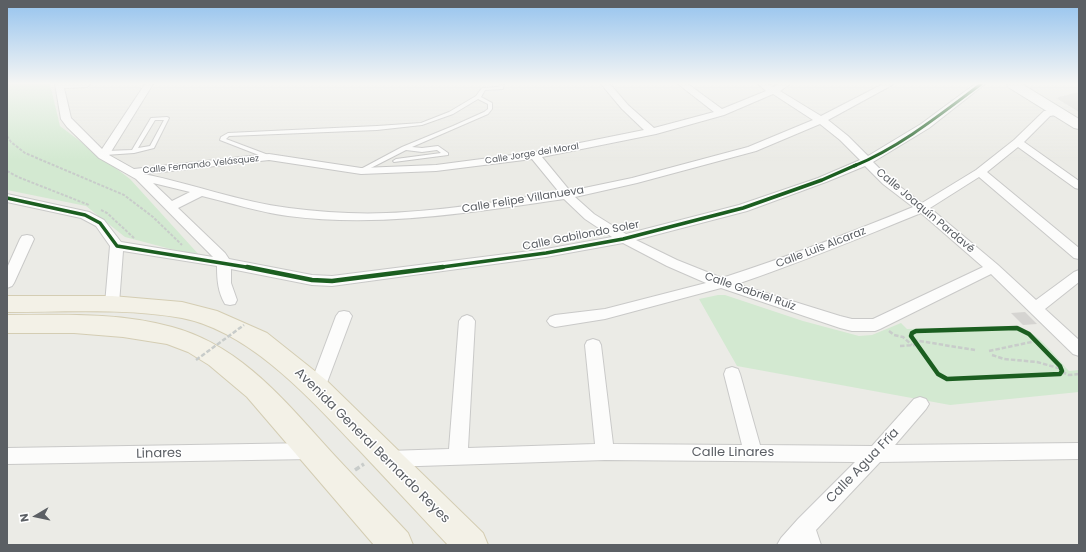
<!DOCTYPE html>
<meta charset="utf-8">
<style>
body{margin:0}
#map{position:relative;width:1086px;height:552px;overflow:hidden;background:#ebebe6;font-family:Poppins,sans-serif}
canvas{display:block}
.frame{position:absolute;inset:0;border:8px solid #5b5f64;pointer-events:none}
.north{position:absolute;left:16px;top:496px;width:40px;height:40px;-webkit-text-stroke:3px #fff;paint-order:stroke;rotate:261deg;font-size:11px;font-weight:700;line-height:16px;text-align:center;color:#5b5f64}
.north::after{content:'';display:block;margin:auto;width:14px;height:18px;background:#5b5f64;clip-path:polygon(50% 0,100% 100%,50% 72%,0 100%)}
</style>
<div id="map">
<canvas width="1086" height="552"></canvas>
<div class="frame"></div>
<div class="north">N</div>
</div>
<script>
const ctx = document.querySelector('canvas').getContext('2d');
ctx.lineJoin = 'round';
function fill(path, color) { ctx.fillStyle = color; ctx.fill(path, 'evenodd'); }
function stroke(path, color, width, dash) { ctx.strokeStyle = color; ctx.lineWidth = width; ctx.lineCap = dash ? 'butt' : 'round'; ctx.setLineDash(dash || []); ctx.stroke(path); }
function label(font, color, halo, rows, align = 'center') {
  ctx.font = font + ' Poppins,sans-serif'; ctx.lineWidth = 3; ctx.setLineDash([]); ctx.textBaseline = 'middle'; ctx.strokeStyle = halo; ctx.fillStyle = color; for (const [text, x, y, turn = 0] of rows) {
    ctx.save(); ctx.translate(x, y); ctx.rotate((+turn || 0) * Math.PI / 180); ctx.textAlign = isNaN(turn) ? turn : align; if (halo) ctx.strokeText(text, 0, 0); ctx.fillText(text, 0, 0); ctx.restore();
  }
}
fill(new Path2D(`
 M1079 92V112L1056 98 1059 97Z`), '#dcdcd7');
fill(new Path2D(`
 M7 84H50L60 126 130 179 201 257 125 237 86 206 7 190Z
 M718 295H725L803 321 859 336 872 335 901 323 907 329 1017 326C1039 333 1054 355 1069 371L1079 370V392L950 405 737 366 699 299Z`), '#d3e9d1');
fill(new Path2D(`
 M1025 312 1037 324 1023 325 1011 313Z`), '#d5d4d1');
const service = new Path2D(`
 M500 84H504L503 89 485 90 481 97 492 103V109L488 114 412 147 422 148 438 146 448 153V155L394 162 393 161 396 159 441 153 437 150 422 152 406 150 361 173 358 171 359 170 402 147 453 126 484 112 488 109V104L478 99 453 114 422 125 377 130 229 136 226 139 271 156V158L269 159 220 140 221 137 228 133 377 126 421 123 449 112 476 96 482 88 499 87Z
 M167 117 169 118 154 148 134 153 105 155 102 153 105 151 132 150 151 118ZM155 120H164L150 146 138 148Z`);
const minor = new Path2D(`
 M55 84H91L87 87 64 88 71 118 102 149 145 84H153L109 155 134 169 269 154 361 168 436 165 535 152 644 130 622 109 601 84H610L628 105 654 128 714 112 678 84H688L722 109 766 91 758 84H768L773 87 779 84H790L780 91 821 116 883 84H894L828 120 848 136 868 156 921 124 975 84H985L929 128 873 162 891 180 922 203 976 170 1014 140 1044 111 1061 110 1063 112 1061 114 1050 116 1024 142 1079 181V189L1075 188 1018 147 987 172 1079 248V259L1074 258 979 177 930 208 998 265 1036 300 1074 272 1079 270V282L1045 309 1079 340V356L1073 354 991 274 880 329 875 331H852L840 328 721 288 605 319 555 327 550 325 547 321 550 317 555 315 605 309 706 283 667 266 623 243 546 257 332 286 312 285 231 269V283L237 300 235 304 230 305 225 304C218 292 217 280 217 266L123 251 119 304 117 308 112 309 107 308 105 304 110 246 96 226 81 218 7 202V194L89 212 104 220 121 242 213 257 136 179 99 158 67 127 61 119ZM773 94 813 120 748 147 632 178 570 191 542 157 656 134 724 115ZM820 124 840 140 860 160 818 178 739 205 626 234 594 214 575 197 637 183 756 151ZM532 159 559 192C507 200 456 209 405 212 367 215 327 213 289 208 240 202 193 184 144 174L269 160 361 174 436 171ZM865 166 883 184 913 207C850 233 787 257 722 278L677 260 636 240 747 211 826 182ZM153 183 190 192 172 201ZM202 196C231 203 259 212 288 216 381 228 473 212 564 199L585 219 612 237 546 249 332 276 312 275 229 259 225 253 178 208ZM921 213 983 267 873 319H852L840 316 737 284C799 263 860 238 921 213Z
 M27 235 32 236 34 239 14 283 12 286 7 288V268L20 239 22 236Z
 M344 311 349 312 352 316 325 388 323 393 317 395 311 393 309 388 336 316 339 312Z
 M467 315 472 317 475 321 468 448 595 444 585 345 587 341 593 339 599 341 601 345 613 444 742 445 724 374 726 369 732 367 738 369 740 374 760 445 872 446 914 399 920 397 926 399 929 404 926 409 895 445 1079 443V459L880 462 816 530 821 545H777L781 538 798 519 855 462 605 460 388 467 381 465 379 459 381 453 388 451 449 449 459 321 462 317Z
 M312 443 319 445 321 451 319 457 312 459 7 464V448Z`);
const secondary = new Path2D(`
 M1007 84H1022L1079 119V129L1074 128 1008 87Z`);
const primary = new Path2D(`
 M7 296H112L182 302 217 311 267 333 326 380 483 533 488 545H448C418 513 389 482 359 450 312 401 252 332 182 318 127 308 63 312 7 312Z
 M7 315C61 315 119 312 172 327 243 346 288 405 335 456 359 482 384 507 408 533L413 545H374L247 397 209 365 188 352 167 344 123 337 74 333H7Z`);
stroke(service, '#c9c9c8', 2);
stroke(minor, '#c9c9c8', 2);
stroke(secondary, '#c7c8c6', 2);
stroke(primary, '#d4cdb3', 2);
stroke(new Path2D(`
 M7 86 8 84
 M7 136 11 142 25 153 124 195 153 217 182 245
 M7 171 18 177 89 205
 M101 210 107 213 134 238`), '#c8ccca', 2, [3, 1.5]);
stroke(new Path2D(`
 M889 331 894 335 903 337 912 345
 M913 340 975 350
 M900 346 916 345
 M989 351 1036 341
 M992 355 1004 359 1037 362 1062 369
 M1062 372 1069 375 1079 374`), '#c8ccca', 2.5, [4.5, 2]);
stroke(new Path2D(`
 M355 470 364 464`), '#c8ccca', 3.5, [5.5, 2.5]);
fill(service, '#fcfcfb');
fill(minor, '#fcfcfb');
fill(secondary, '#fcfcfb');
fill(primary, '#f3f1e7');
stroke(new Path2D(`
 M196 360 244 325`), '#c8ccca', 2.5, [4.5, 2]);
stroke(new Path2D(`
 M854 166C900 147 941 114 981 84`), '#1b5e20', 3);
stroke(new Path2D(`
 M7 198 85 215 100 223 117 246 252 268
 M435 268 546 253 623 239 743 208 822 180 856 165`), '#1b5e20', 3.5);
stroke(new Path2D(`
 M247 267 312 280 332 281 443 267
 M1017 328 1029 334 1060 366 1062 371 1060 374 947 379 938 374 911 336 912 333 916 331Z`), '#1b5e20', 4.5);
const sky = ctx.createLinearGradient(0, 0, 0, 161);
sky.addColorStop(0, '#95c3ee');
sky.addColorStop(0.52, '#f6f6f4');
sky.addColorStop(1, '#f6f6f400');
ctx.fillStyle = sky;
ctx.fillRect(0, 0, 1086, 161);
label('9px', '#5b5f64', '#fff', [
 ["Calle Jorge del Moral",532,154,-9],
 ["Calle Fernando Velásquez",201,165,-6]
]);
label('11px', '#5b5f64', '#fff', [
 ["Calle Felipe Villanueva",523,200,-9],
 ["Calle Joaquín Pardavé",925,211,40],
 ["Calle Gabilondo Soler",581,236,-11],
 ["Calle Luis Alcaraz",821,248,-21],
 ["Calle Gabriel Ruíz",750,292,19]
]);
label('13px', '#5b5f64', '#fff', [
 ["Avenida General Bernardo Reyes",372,446,45],
 ["Calle Linares",733,453],
 ["Linares",159,454,-1],
 ["Calle Agua Fría",863,466,-46]
]);
</script>
